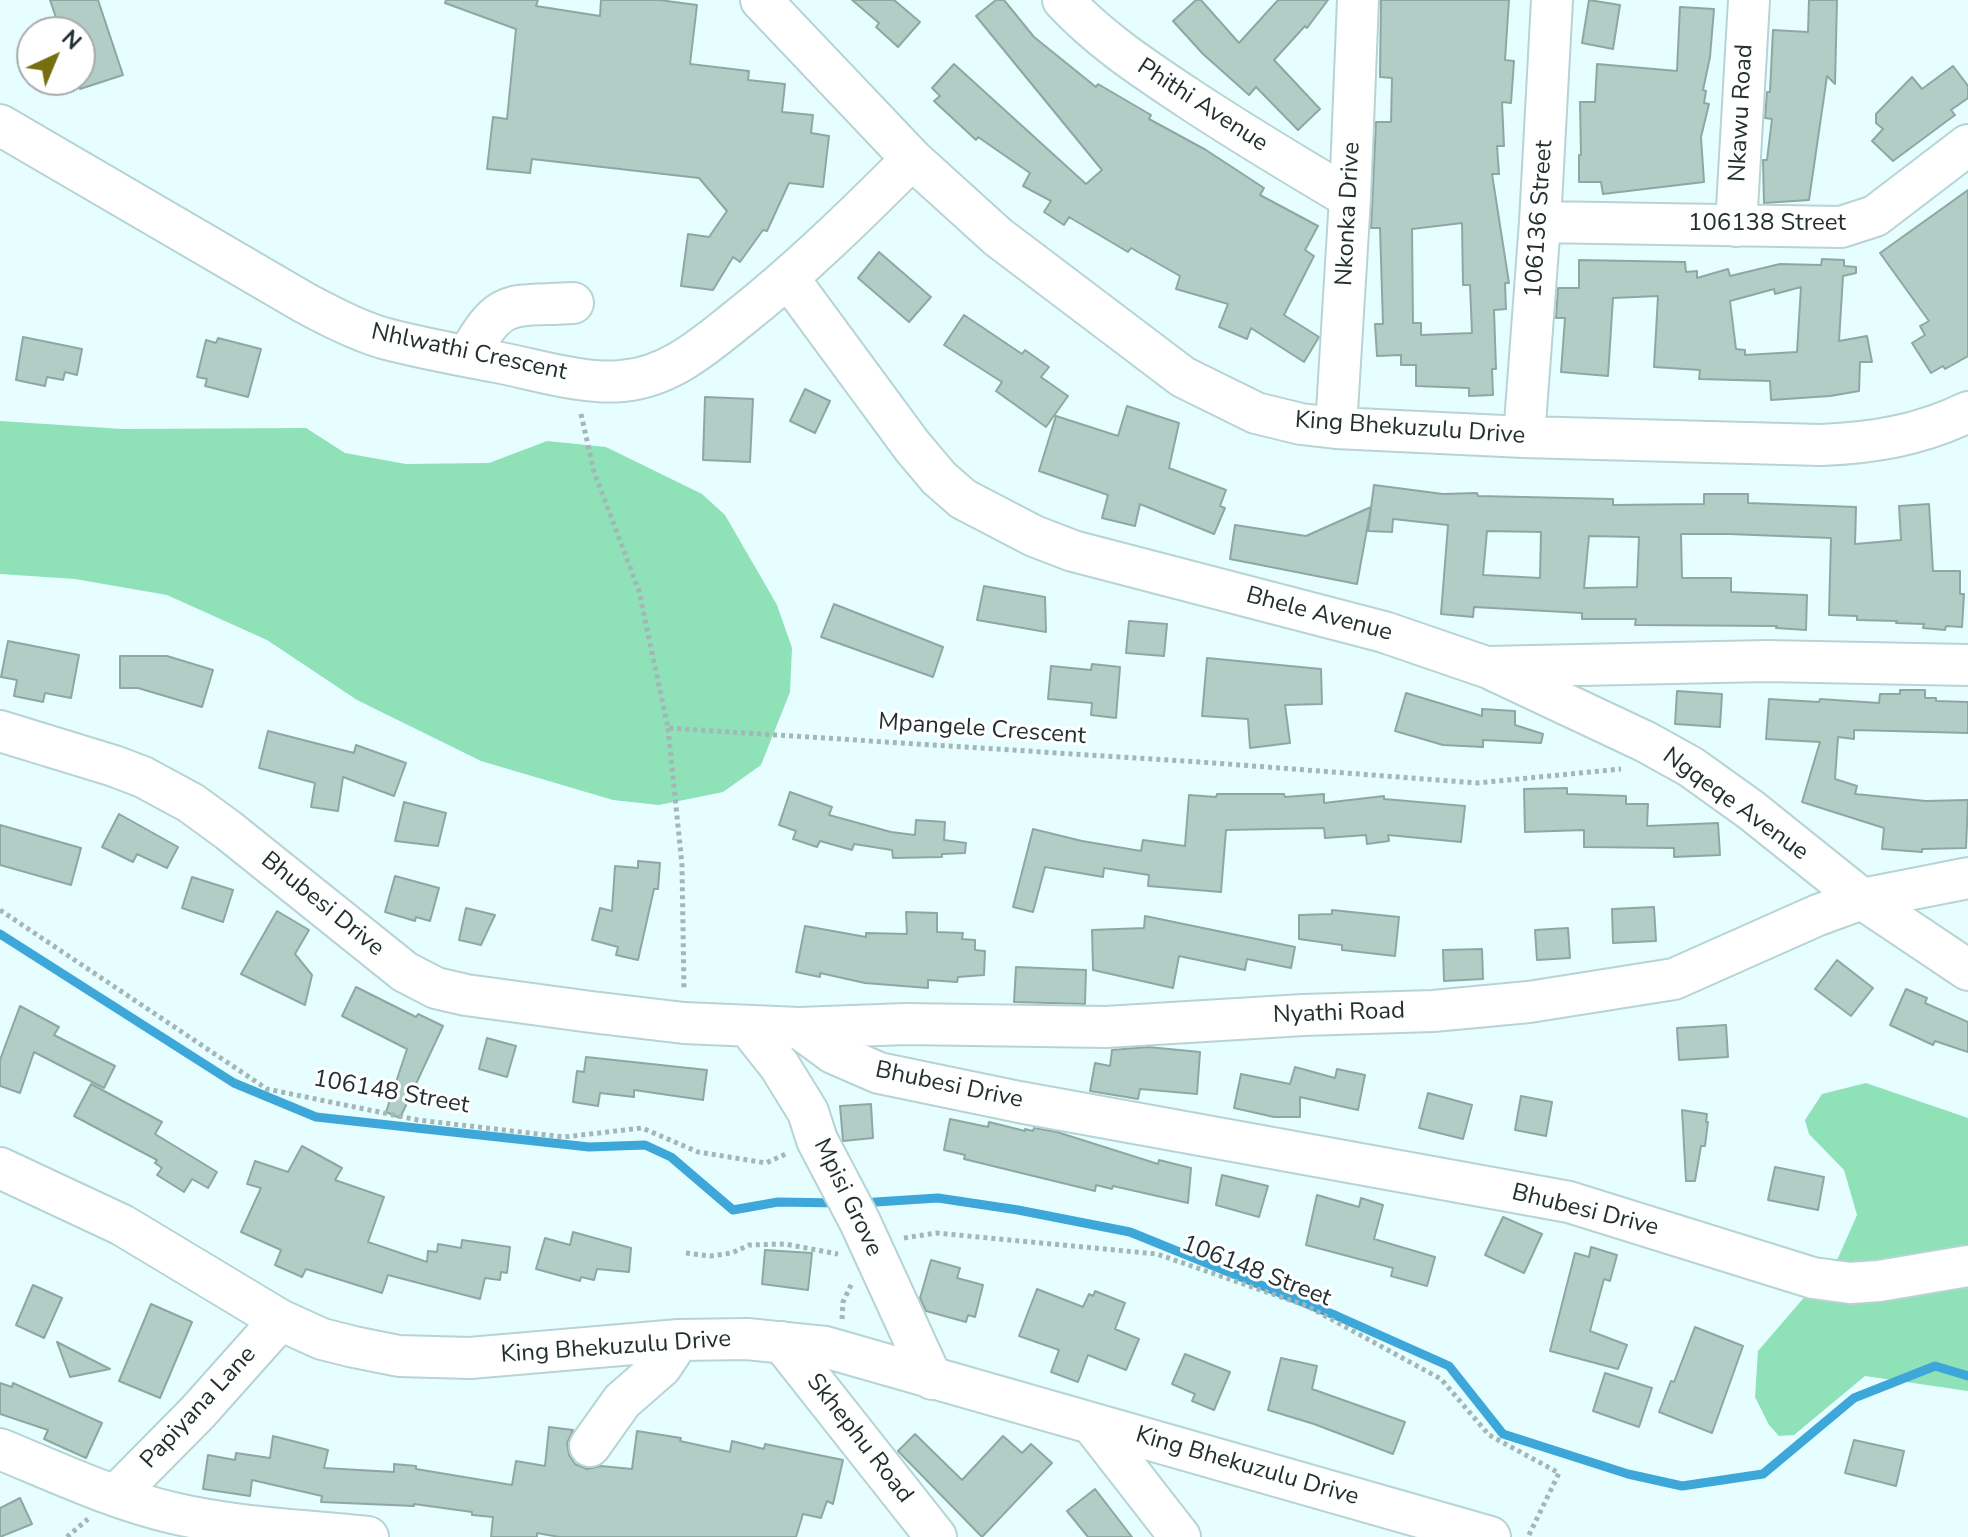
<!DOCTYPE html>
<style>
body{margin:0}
#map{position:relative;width:1968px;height:1537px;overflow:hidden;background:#e6feff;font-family:"Nunito Sans",sans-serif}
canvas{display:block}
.north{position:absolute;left:16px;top:16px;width:80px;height:80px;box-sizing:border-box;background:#fff;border:2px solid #a7acac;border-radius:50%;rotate:44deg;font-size:22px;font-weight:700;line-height:32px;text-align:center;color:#243030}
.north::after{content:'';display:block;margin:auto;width:28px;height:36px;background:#756f10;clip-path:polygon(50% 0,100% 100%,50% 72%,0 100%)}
</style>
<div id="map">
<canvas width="1968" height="1537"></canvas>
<div class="north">N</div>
</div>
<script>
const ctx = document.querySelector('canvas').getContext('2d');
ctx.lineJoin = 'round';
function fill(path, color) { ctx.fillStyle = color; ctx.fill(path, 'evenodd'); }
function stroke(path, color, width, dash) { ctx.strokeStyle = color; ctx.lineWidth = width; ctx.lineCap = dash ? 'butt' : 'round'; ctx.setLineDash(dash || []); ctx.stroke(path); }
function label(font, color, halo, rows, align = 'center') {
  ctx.font = font + ' "Nunito Sans",sans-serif'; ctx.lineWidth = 6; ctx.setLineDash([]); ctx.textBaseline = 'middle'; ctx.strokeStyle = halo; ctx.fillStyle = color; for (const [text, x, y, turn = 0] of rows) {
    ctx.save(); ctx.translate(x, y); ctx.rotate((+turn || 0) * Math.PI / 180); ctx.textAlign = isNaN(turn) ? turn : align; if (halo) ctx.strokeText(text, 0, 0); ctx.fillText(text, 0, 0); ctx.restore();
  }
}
fill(new Path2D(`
 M0 421 122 429 306 428 345 453 406 464 489 463 547 441 606 447 702 494 725 515 777 605 792 648 790 692 761 765 723 792 659 805 613 800 481 761 357 700 267 640 167 595 75 579 0 574Z
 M1866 1083 1968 1118V1391L1865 1376 1794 1435 1779 1436 1769 1425 1755 1397 1758 1351 1838 1258 1857 1215 1844 1170 1809 1134 1805 1120 1822 1094Z`), '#8fe1b7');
stroke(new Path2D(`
 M0 934 234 1083 316 1117 589 1147 645 1145 671 1157 733 1210 778 1202 838 1203
 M860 1203 938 1198 1018 1210 1130 1232 1337 1316 1449 1366 1503 1434 1628 1474 1682 1486 1763 1474 1854 1398 1935 1366 1968 1376`), '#3da7da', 9);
const building = new Path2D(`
 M50 0H98L123 75 80 89V32H61Z
 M446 0H538L536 6 600 16 601 0H659L697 5 690 64 749 71 748 80 785 84 782 112 813 115 811 133 829 136 823 187 789 183 767 231 763 230 740 262 733 257 713 290 681 286 688 234 709 237 727 211 699 178 532 159 530 173 487 169 493 117 507 119 516 29 445 3Z
 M852 0H894L920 22 898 47 876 27 879 23Z
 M996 0H1004L1034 37 1096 87 1098 84 1151 115 1149 119 1206 150 1264 188 1260 195 1318 226 1305 250 1314 256 1284 315 1319 337 1304 362 1251 328 1247 339 1219 327 1228 304 1176 289 1180 276 1131 248 1128 252 1069 217 1064 225 1044 212 1051 201 1023 186 1030 173 978 137 976 140 934 101 940 96 932 88 954 64 1086 184 1102 170 976 16Z
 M1196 0H1201L1239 43 1278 0H1328L1307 28 1305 26 1274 60 1320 109 1298 130 1256 87 1249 95 1203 54 1173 21Z
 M1381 0H1509L1505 60 1514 61 1511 103 1502 102 1504 146H1497L1499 174H1492L1509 283H1505L1506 309 1494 310 1496 369H1492L1493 395 1469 396V388L1416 386V365H1401V355L1377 356 1375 324H1383L1380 228H1371L1376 122H1391L1392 78 1380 77ZM1462 223 1463 285H1470L1472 333 1421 335V323H1413L1412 229Z
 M1589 0 1620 5 1613 49 1582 43Z
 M1809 0H1837L1835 84 1827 76 1809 200 1764 203 1763 160H1767L1772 119 1765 118 1767 92H1770L1773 30 1808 32Z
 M1680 7 1714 9 1710 57 1703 90 1706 91 1704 103 1709 104 1701 137 1704 182 1603 194 1601 182H1579V155H1581L1580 102H1595L1597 64 1677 71Z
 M1953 66 1968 86V98L1951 110 1955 115 1893 161 1872 141 1883 129 1876 123V114L1912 77 1922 89Z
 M1968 190V356L1945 369 1943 366 1931 373 1912 343 1925 335 1920 326 1929 321 1880 253Z
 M879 252 931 297 909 322 858 278Z
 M1822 259 1844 260V266L1856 267V273L1843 276 1839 341 1867 336 1872 362H1860L1859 391 1830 396 1771 400 1770 381 1699 379 1700 370 1654 367 1658 296 1613 298 1608 376 1561 372 1565 318H1556L1558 288H1579V260L1685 262 1686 272 1697 271V278L1728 269 1730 276 1780 264 1821 265ZM1801 287 1797 352 1745 355V350L1736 349 1730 301 1774 289 1775 294Z
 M964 315 1022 354 1025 350 1049 367 1041 377 1068 396 1046 427 996 391 1002 382 944 345Z
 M23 337 82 349 77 375 65 372 63 380 47 377 45 386 16 380Z
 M218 338 261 349 248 397 205 386 207 379 197 377 206 340 216 343Z
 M805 389 830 401 815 433 790 421Z
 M705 397 753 399 750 462 703 460Z
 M1127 406 1179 423 1169 468 1226 490 1220 506 1225 508 1214 534 1140 504 1135 526 1102 518 1108 495 1039 471 1056 416 1118 436Z
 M1374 485 1443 494 1477 493 1478 496 1613 499V505L1704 504V494H1748V503L1856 507 1855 544 1901 540 1899 506 1929 504 1933 571H1960V594H1964L1962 627 1946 626 1945 630 1923 628 1924 624 1896 623 1897 621 1857 620V616L1829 615 1831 538 1729 534H1681L1682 578H1731V592L1807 595 1806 630 1776 628 1777 626 1635 625 1636 619H1582V613L1474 607 1473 617 1441 614 1448 525 1393 519 1392 532 1368 531ZM1487 531 1541 532 1540 578 1483 575ZM1589 536 1639 537 1637 587 1584 588Z
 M1371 507 1357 584 1230 559 1235 525 1306 536Z
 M984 586 1045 597 1046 632 977 620Z
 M834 604 943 647 933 677 821 637Z
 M1129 621 1167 624 1164 656 1126 653Z
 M8 641 79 655 71 698 45 693 43 702 14 696 17 680 1 677Z
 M120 656H167L213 670 202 707 138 688H120Z
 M1207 658 1321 669 1322 704 1285 705 1290 743 1250 748 1248 719 1202 716Z
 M1092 664 1120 667 1116 718 1091 715 1092 703 1048 699 1051 666 1091 670Z
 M1900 690H1925V698H1936V701L1968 702V733L1854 730V739L1838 737 1835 779 1857 786 1855 794 1926 801 1968 800 1966 848 1922 849V852L1882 849 1884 828 1802 802 1820 742 1766 739 1769 699 1819 702 1820 699 1879 703 1880 694H1900Z
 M1677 691 1722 694 1720 727 1675 724Z
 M1406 693 1482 716V709L1515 711V725L1543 734 1541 743 1483 740V747L1443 745 1395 731Z
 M268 731 354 753 356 745 406 763 394 796 343 777 338 811 311 807 315 783 259 768Z
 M1567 788V794L1626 796V804H1648L1647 826 1718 823 1720 855 1674 857V848L1584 847V830L1525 832 1524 789Z
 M790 792 832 807 829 815 891 832 915 835 916 820 945 822 944 840 966 843 965 853 942 854V857L893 858 892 850 854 844 852 850 820 841 817 847 793 839 796 831 779 825Z
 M1217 794H1284L1285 797 1324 794V803L1384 796V799L1465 806 1461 842 1388 835 1389 841 1367 844 1366 835 1325 838 1324 828 1226 830 1221 892 1148 886 1149 875 1104 868 1103 877 1045 867 1033 912 1013 907 1033 829 1082 841 1141 851 1143 840 1185 846 1189 795 1216 797Z
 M404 802 446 813 438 846 395 841Z
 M119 814 178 847 167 868 137 854 133 862 102 847Z
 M0 825 81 848 71 885 0 865Z
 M638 861 660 863 658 889H654L638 960 616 955 618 947 592 940 600 908 612 911 615 866 638 868Z
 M395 876 439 888 430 921 416 917 415 921 385 912Z
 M192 877 233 890 223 922 182 908Z
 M1654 907 1656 941 1613 943 1612 909Z
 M466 908 495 915 481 945 459 940Z
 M1332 910 1399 917 1395 956 1342 950V945L1299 939V915L1332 914Z
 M277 911 309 930 295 954 312 975 305 1005 241 974Z
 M906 912 937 913V932L963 933 962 939 975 940V950L985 951 984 975 958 977 957 982 928 980V988L865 983 820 973V977L796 972 805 926 866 937V933L907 934Z
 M1145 916 1295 947 1291 968 1247 959 1245 970 1179 956 1173 988 1093 970 1092 930 1144 928Z
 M1568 928 1570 958 1537 960 1535 930Z
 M1482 949 1483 979 1444 981 1443 950Z
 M1837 960 1873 988 1851 1016 1815 989Z
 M1016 967 1086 970 1085 1004 1014 1002Z
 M356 987 416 1017 418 1014 443 1026 400 1118 386 1112 407 1049 342 1016Z
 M1906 989 1927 998 1925 1003 1968 1022V1052L1935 1041 1933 1045 1890 1025Z
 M20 1006 59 1027 54 1035 115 1066 104 1088 34 1052 20 1093 0 1086V1060Z
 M1726 1025 1728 1057 1679 1060 1677 1028Z
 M487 1038 516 1046 507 1077 479 1069Z
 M1148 1047 1200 1052 1197 1094 1140 1089 1138 1099 1090 1091 1095 1063 1110 1066 1112 1050Z
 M586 1057 707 1070 703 1100 634 1090V1097L600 1093 598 1106 573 1102 577 1071 584 1072Z
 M1295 1067 1335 1078 1337 1069 1365 1075 1358 1110 1300 1097V1117H1274L1234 1108 1241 1074 1290 1084Z
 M91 1084 162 1122 155 1134 217 1172 208 1188 192 1179 184 1192 157 1175 162 1168 155 1163 157 1160 74 1116Z
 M1428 1093 1472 1105 1463 1139 1419 1128Z
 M1521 1096 1552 1102 1546 1136 1515 1130Z
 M871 1104 873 1138 843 1141 840 1106Z
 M1682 1110 1707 1114 1706 1122H1708L1705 1146H1701L1695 1181H1686Z
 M950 1119 988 1127 989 1122 1025 1131V1129L1033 1131 1034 1128 1057 1132 1158 1164 1159 1160 1191 1168 1188 1203 1113 1186 1112 1189 1096 1185 1095 1191 964 1159 965 1155 944 1150Z
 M302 1146 342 1168 335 1180 384 1197 368 1242 427 1262 428 1251 437 1252 438 1244 461 1248 462 1240 510 1247 507 1273 501 1272 500 1280 485 1278 480 1299 388 1275 382 1293 306 1269 302 1277 275 1265 281 1250 241 1232 261 1188 247 1184 255 1161 288 1172Z
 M1775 1167 1824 1177 1818 1210 1768 1200Z
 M1222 1175 1268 1186 1259 1217 1216 1205Z
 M1317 1195 1359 1207 1361 1198 1383 1205 1374 1239 1435 1257 1427 1286 1391 1276 1393 1268 1306 1245Z
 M1503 1217 1542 1234 1524 1273 1485 1255Z
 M573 1232 631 1248 629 1272 597 1269 594 1280 581 1277 580 1281 536 1269 545 1238 570 1245Z
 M1591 1247 1617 1255 1610 1281 1604 1279 1590 1331 1627 1345 1618 1369 1550 1351 1575 1253 1589 1257Z
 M765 1250 812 1253 808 1290 762 1284Z
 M931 1260 960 1268 957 1278 983 1285 975 1317 968 1315 966 1322 926 1311 920 1298Z
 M33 1285 62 1298 44 1338 16 1325Z
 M1037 1289 1083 1307 1089 1294 1093 1296 1095 1291 1125 1303 1115 1329 1139 1339 1126 1370 1088 1355 1078 1382 1051 1372 1059 1350 1019 1336Z
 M151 1304 192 1322 160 1398 119 1381Z
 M1695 1327 1743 1346 1712 1433 1659 1412 1671 1381 1674 1382Z
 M57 1342 110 1369 70 1377Z
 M1185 1354 1230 1372 1214 1410 1192 1401 1195 1394 1172 1384Z
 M1281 1358 1317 1366 1312 1389 1405 1422 1393 1454 1314 1424 1268 1410Z
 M1605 1373 1652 1388 1639 1427 1593 1411Z
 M0 1383 12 1387 13 1383 102 1423 86 1458 44 1439 48 1430 0 1414Z
 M549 1427 573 1430 567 1443 569 1455 575 1464 587 1469 601 1466 632 1469 637 1431 681 1438 680 1441 730 1452 732 1441 764 1449 765 1444 843 1460 833 1504 827 1501 821 1518 803 1514 796 1537H559L537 1533V1537H491L493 1517 472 1515V1512L414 1504V1506L321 1502 322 1496 252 1480 250 1496 203 1489 208 1455 235 1460 236 1453 270 1458 273 1436 328 1450 324 1468 394 1472V1464L416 1466V1469L512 1485 516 1461 545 1466Z
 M915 1434 962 1480 1003 1436 1022 1453 1031 1444 1052 1463 982 1537 898 1451Z
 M1854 1440 1904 1451 1896 1486 1845 1473Z
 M1095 1489 1132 1537H1088L1067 1511Z
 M20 1498 32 1524 0 1537V1508Z`);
fill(building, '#b1cdc6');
stroke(building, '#8da8a1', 2);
const minor = new Path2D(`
 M761 0 912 159 998 237 1183 377 1256 413 1301 424 1336 428 1524 437 1821 445C1873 443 1921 435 1968 412
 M1063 0C1100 40 1143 68 1188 98 1241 133 1296 166 1350 198
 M0 125 305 303C330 316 356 330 383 338 420 348 459 355 496 362 534 369 584 385 622 381 669 377 703 347 738 319 800 270 856 215 912 159
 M1540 222 1841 227 1875 216 1968 145
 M1736 226 1749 0
 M789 279 912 446 939 478 963 499 1034 536 1073 551 1384 632 1486 667 1766 661 1968 665
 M468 356C501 296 510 307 573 303
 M1336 428 1350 198 1358 0
 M1524 437 1540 222 1552 0
 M1493 670 1646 742 1691 767 1751 810 1862 899 1968 970
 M0 731 114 766 143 777 191 803 228 830 405 972 436 988 466 995 591 1012 684 1023 799 1028 833 1053 879 1073 1019 1102 1569 1202 1813 1278 1850 1283 1879 1281 1968 1266
 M748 1026 779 1065 808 1112 817 1140 860 1222 932 1379
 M799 1028 906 1024 1106 1027 1303 1015 1433 1011 1529 1002 1674 979 1818 915 1862 899 1968 878
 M0 1168 122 1225 280 1320 322 1339 354 1347 399 1356 470 1358 679 1340 747 1339 825 1347 1490 1537
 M782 1342 936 1537
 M1092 1424 1180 1537
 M590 1446 622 1401 661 1367 679 1340
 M0 1449C56 1472 113 1499 173 1513 237 1528 303 1530 368 1537
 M116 1495 198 1412 280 1320`);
stroke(minor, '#b7d4d4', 44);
stroke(new Path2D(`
 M581 414 594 472 639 591 668 728 1214 763 1477 783 1621 769
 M668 728 682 865 684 990
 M0 910 267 1089 418 1120 564 1137 642 1128 698 1152 766 1163 788 1153
 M904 1238 936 1233 1157 1254 1307 1306 1441 1379 1489 1435 1559 1473 1528 1537
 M686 1253 710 1256 732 1253 749 1245 785 1244 838 1254
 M842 1319 843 1302 852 1283
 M67 1537 88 1519`), '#a3b7b7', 5, [4, 4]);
stroke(minor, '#fff', 40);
label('24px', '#243030', '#fff', [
 ["Phithi Avenue",1202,106,33],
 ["Nkawu Road",1742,113,-87],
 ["Nkonka Drive",1349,214,-87],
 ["106136 Street",1540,219,-86],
 ["106138 Street",1767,224],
 ["Nhlwathi Crescent",469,353,12],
 ["King Bhekuzulu Drive",1410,429,4],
 ["Bhele Avenue",1319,615,15],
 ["Mpangele Crescent",982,730,4],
 ["Ngqeqe Avenue",1735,805,36],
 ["Bhubesi Drive",322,905,39],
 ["Nyathi Road",1339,1014,-2],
 ["Bhubesi Drive",949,1086,12],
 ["106148 Street",391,1093,10],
 ["Mpisi Grove",847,1198,64],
 ["Bhubesi Drive",1585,1211,14],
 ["106148 Street",1256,1272,21],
 ["King Bhekuzulu Drive",616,1348,-4],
 ["Papiyana Lane",199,1408,-47],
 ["Skhephu Road",859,1439,52],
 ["King Bhekuzulu Drive",1247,1467,16]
]);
</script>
